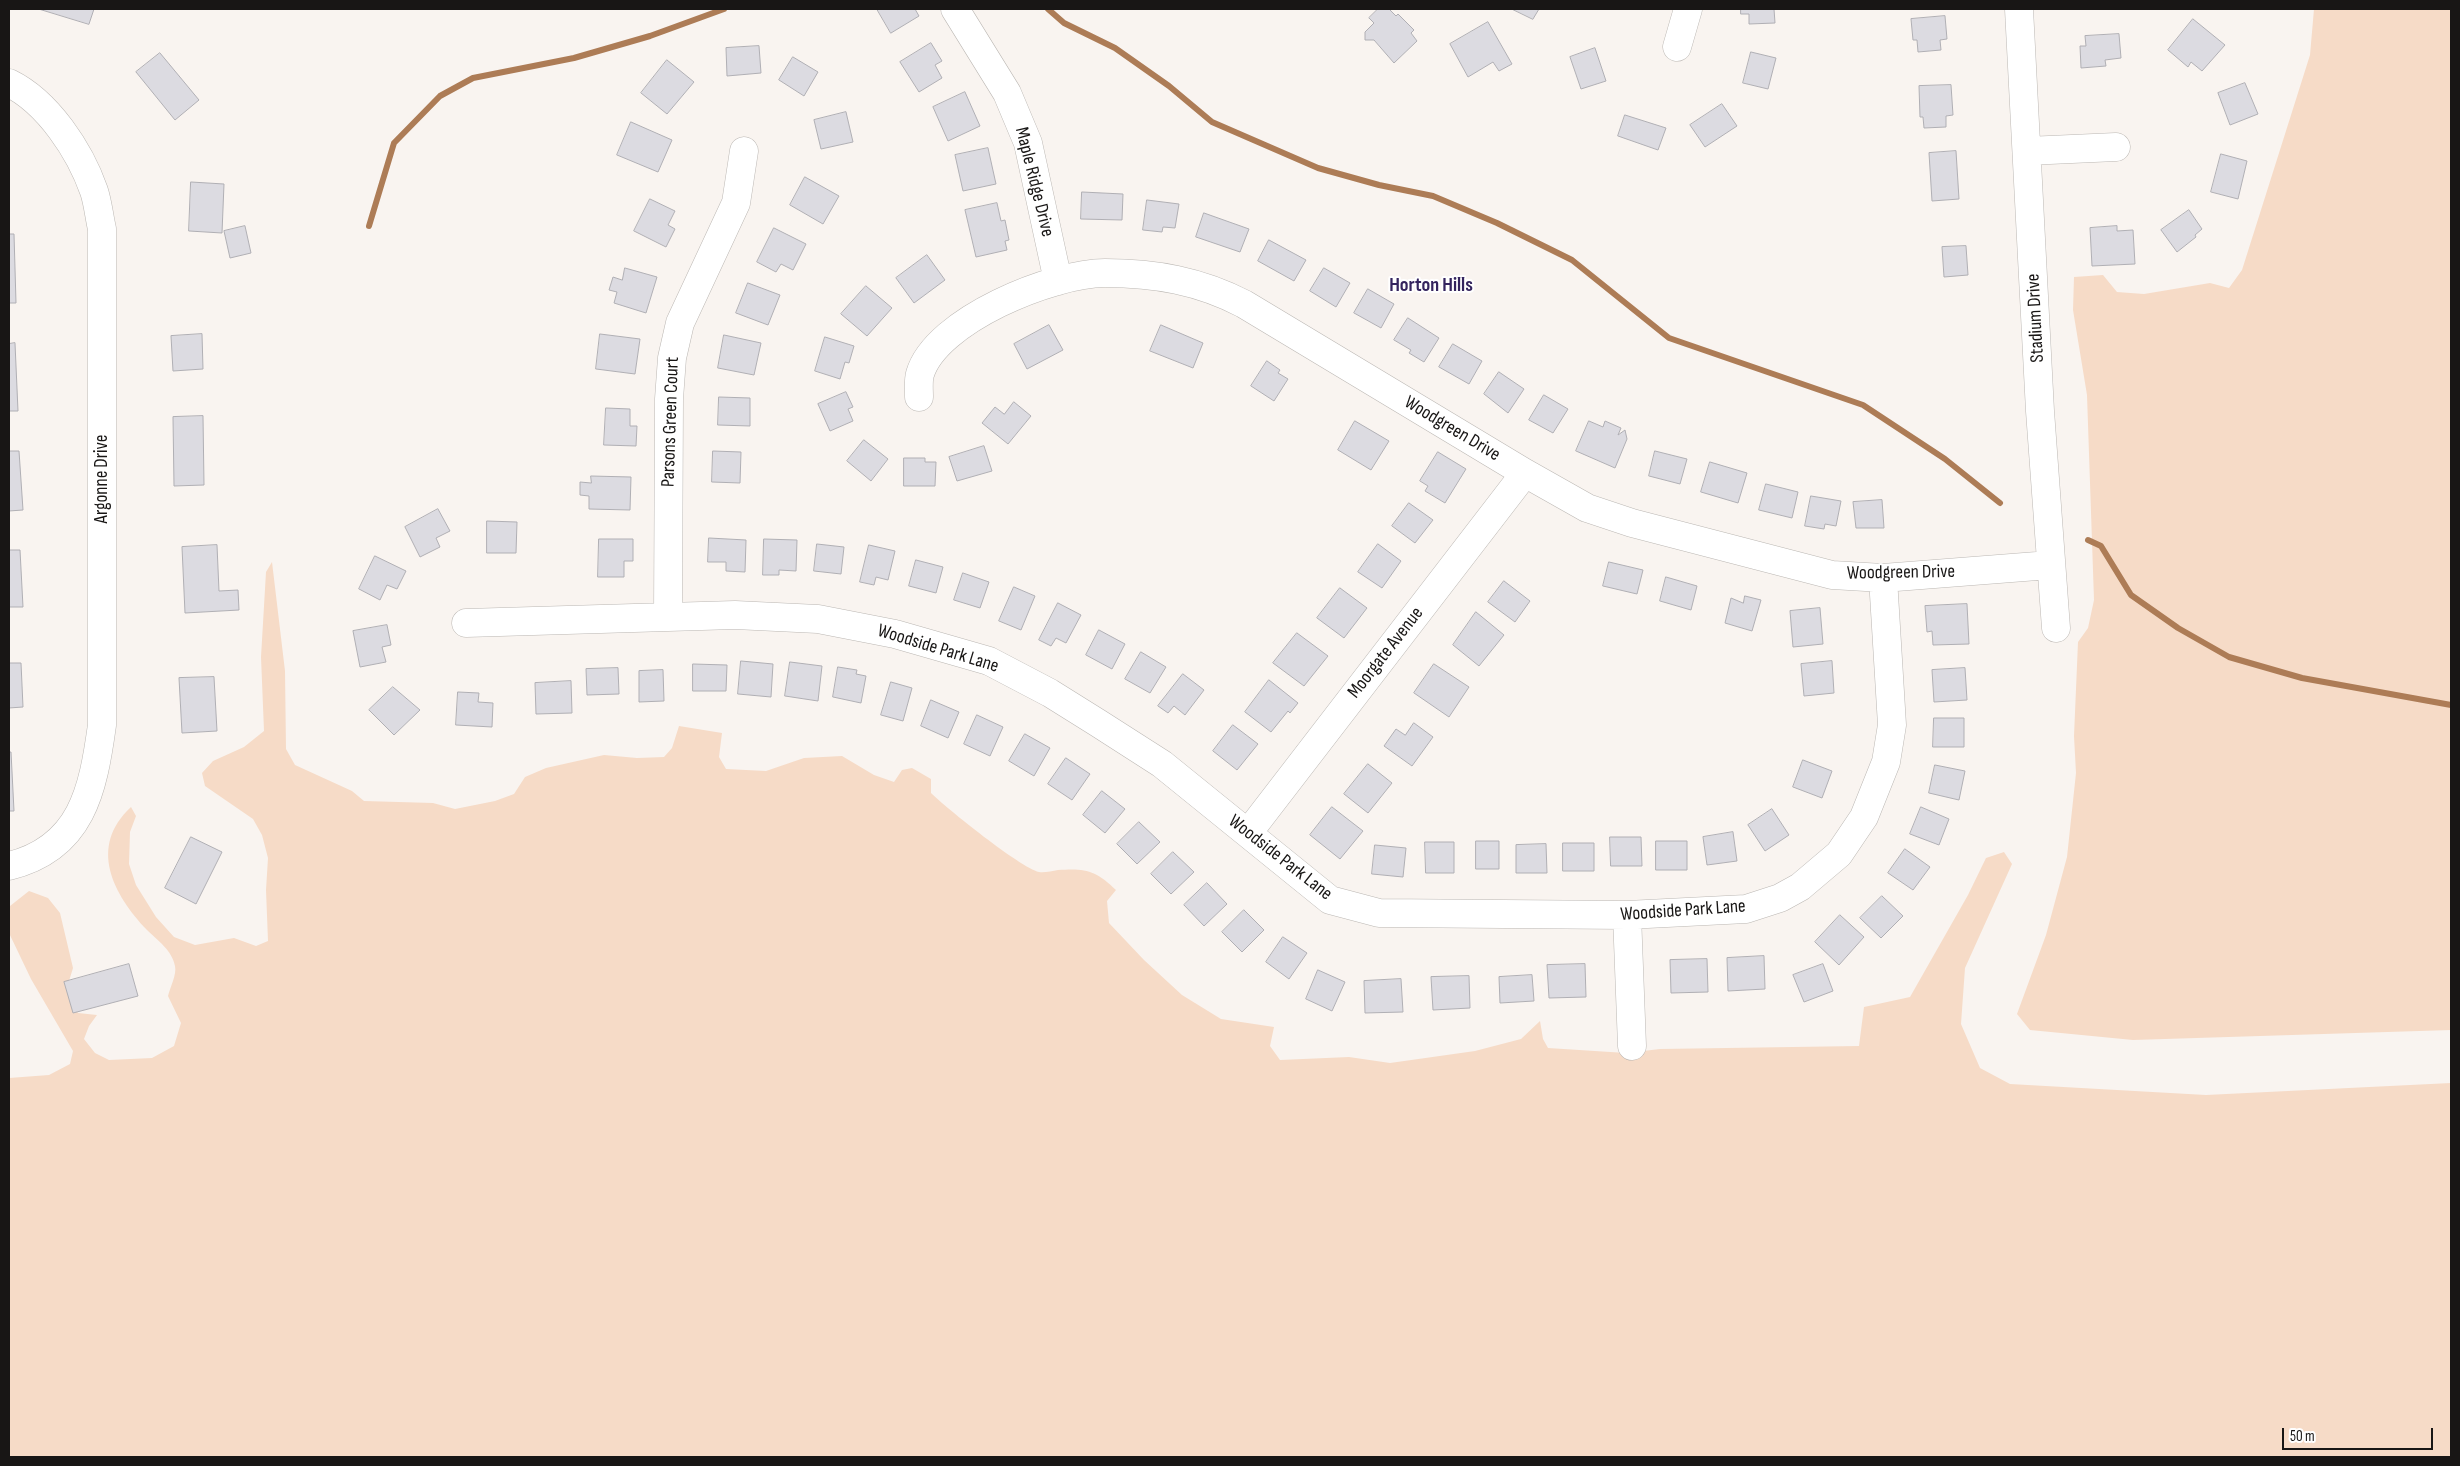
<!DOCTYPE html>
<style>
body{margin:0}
#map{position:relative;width:2460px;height:1466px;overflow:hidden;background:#f9f4f0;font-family:"Sofia Sans Condensed",sans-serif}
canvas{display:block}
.frame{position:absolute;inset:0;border:10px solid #181615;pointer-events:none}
.scale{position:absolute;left:2282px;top:1428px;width:151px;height:22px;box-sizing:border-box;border:2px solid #181615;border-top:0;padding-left:6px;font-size:15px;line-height:18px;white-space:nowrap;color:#181615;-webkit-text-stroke:4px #fff;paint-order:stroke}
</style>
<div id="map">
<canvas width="2460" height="1466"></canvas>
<div class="frame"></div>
<div class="scale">50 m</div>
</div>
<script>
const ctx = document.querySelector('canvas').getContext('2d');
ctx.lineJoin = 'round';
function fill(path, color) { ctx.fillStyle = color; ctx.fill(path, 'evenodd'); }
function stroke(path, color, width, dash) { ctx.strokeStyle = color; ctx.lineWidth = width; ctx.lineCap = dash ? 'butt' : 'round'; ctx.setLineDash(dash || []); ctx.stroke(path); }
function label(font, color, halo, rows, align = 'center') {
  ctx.font = font + ' "Sofia Sans Condensed",sans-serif'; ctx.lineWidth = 4; ctx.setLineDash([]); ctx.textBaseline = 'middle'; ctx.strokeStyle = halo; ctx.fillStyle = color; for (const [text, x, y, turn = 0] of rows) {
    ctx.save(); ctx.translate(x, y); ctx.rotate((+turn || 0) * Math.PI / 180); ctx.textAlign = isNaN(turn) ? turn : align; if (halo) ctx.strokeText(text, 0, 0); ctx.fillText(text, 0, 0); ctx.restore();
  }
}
fill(new Path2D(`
 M2314 9H2451V1030L2133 1040 2030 1030 2017 1014 2046 935 2067 857 2076 773 2074 736 2078 642 2088 628 2094 600 2087 395 2073 310 2074 277 2103 275 2117 292 2144 294 2210 283 2229 288 2242 270 2310 55Z
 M272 562 285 671 286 749 295 765 352 791 364 801 433 803 455 809 495 801 514 794 525 777 546 768 604 755 637 758 664 757 672 748 679 726 722 733 719 757 726 769 766 771 804 758 842 756 874 775 894 782 902 770 912 768 931 779V793C946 808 1021 868 1039 872 1044 873 1052 871 1058 870 1085 868 1096 870 1116 890L1107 901 1109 923 1144 960 1182 995 1221 1019 1274 1027 1270 1046 1280 1060 1349 1057 1390 1063 1475 1051 1521 1039 1540 1021 1543 1039 1548 1048 1626 1053 1660 1049 1859 1046 1864 1007 1910 997 1968 895 1986 858 2004 852 2012 864 1965 968 1961 1024 1980 1068 2010 1084 2206 1095 2451 1083V1457H9V1078L49 1075 70 1064 73 1051 31 979 9 933 10 906 29 891 48 898 60 913 73 968 69 981 70 1001 78 1013 97 1015 89 1026 84 1039 95 1053 109 1060 152 1058 174 1046 181 1023 168 996C170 988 177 974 175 966 172 950 158 941 147 930 113 894 88 847 131 807L136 816 130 832 129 864 136 885 156 917 174 937 195 945 234 938 256 946 268 941 266 890 268 858 262 835 253 819 205 786 202 773 213 761 244 747 264 731 261 657 266 572Z`), '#f6dbc7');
stroke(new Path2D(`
 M1048 9 1064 23 1115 48 1169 86 1212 122 1318 168 1379 185 1433 196 1497 223 1572 260 1669 338 1863 405 1945 459 2000 503
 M369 226 394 143 440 96 473 78 574 58 650 36 724 9
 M2088 540 2101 546 2131 595 2178 628 2229 657 2302 678 2451 705`), '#ad7c56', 6);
const building = new Path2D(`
 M39 9H94L89 24Z
 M877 9H915L919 16 891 33Z
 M1378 9H1389L1396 16 1398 14 1414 30 1411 33 1417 41 1394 63 1374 40H1365V32L1374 23 1369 18Z
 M1512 9H1539L1533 19Z
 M1741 9H1774L1775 23 1749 24V14H1741Z
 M1945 16 1947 39 1940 40 1941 50 1918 52 1917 40H1913L1911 19Z
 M2193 19 2225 45 2202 71 2191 62 2188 67 2168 50Z
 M1488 22 1512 64 1499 71 1493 62 1468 77 1450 44Z
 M2119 34 2121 58 2105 60 2106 66 2081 68 2080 46H2086L2085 36Z
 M931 43 942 61 935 65 942 78 919 92 900 62Z
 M759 46 761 73 727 76 726 48Z
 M1595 48 1606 81 1581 89 1570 57Z
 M1751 52 1776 58 1768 89 1743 83Z
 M160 53 199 100 175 120 136 72Z
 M793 57 818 72 804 96 779 80Z
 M667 60 694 82 667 114 641 93Z
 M2245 83 2258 114 2230 125 2218 93Z
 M1951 85 1953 115 1946 116V127L1924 128 1923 117H1920L1919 86Z
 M965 92 980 126 948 141 933 107Z
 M1722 104 1737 126 1705 147 1690 125Z
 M846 112 853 142 821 149 814 120Z
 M1625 115 1666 128 1658 150 1618 136Z
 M631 122 672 140 658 172 617 155Z
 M988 148 996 184 963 191 955 155Z
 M1956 151 1959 199 1932 201 1929 153Z
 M2221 154 2247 161 2238 199 2211 192Z
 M805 177 839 196 823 224 790 205Z
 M191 182 224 184 222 233 189 231Z
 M1082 192 1123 194 1122 220 1081 219Z
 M650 199 675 211 668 225 675 229 666 247 634 231Z
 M1147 200 1179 204 1175 228 1163 227 1162 232 1143 230Z
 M997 203 1001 221 1005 220 1009 240 1005 241 1007 250 976 257 965 210Z
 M2189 210 2202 229 2195 235 2196 237 2177 252 2161 230Z
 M1204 213 1249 229 1240 252 1196 237Z
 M245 226 251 253 230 258 224 231Z
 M2117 226V231L2133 230 2135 264 2092 266 2090 228Z
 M774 228 806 244 793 270 781 264 776 272 757 262Z
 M9 234H14L16 303H9Z
 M1269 240 1306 260 1294 281 1258 261Z
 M1966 246 1968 275 1944 277 1942 247Z
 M927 255 945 280 914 303 896 278Z
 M625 268 657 277 646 313 614 303 617 292 609 290 613 277 622 280Z
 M1324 268 1350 283 1336 307 1310 291Z
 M748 283 780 295 768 325 736 313Z
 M866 286 892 308 867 336 841 314Z
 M1368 289 1394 304 1381 328 1354 313Z
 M1408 318 1439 338 1424 362 1409 353 1411 350 1394 340Z
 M1049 325 1063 350 1027 369 1014 344Z
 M1161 325 1203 343 1193 368 1150 351Z
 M202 334 203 369 173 371 171 336Z
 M600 334 640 339 635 374 596 369Z
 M724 335 761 343 754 375 718 368Z
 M825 337 854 346 849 363 845 362 840 379 815 371Z
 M15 343 18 411H9V344Z
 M1453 344 1482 361 1469 384 1439 367Z
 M1267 361 1280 370 1278 373 1288 379 1274 401 1251 386Z
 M1499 372 1524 389 1508 413 1484 394Z
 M846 392 853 407 848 409 853 421 830 431 818 404Z
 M1544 395 1568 409 1553 433 1529 420Z
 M719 397 750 398V426L718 425Z
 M1014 402 1031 416 1008 444 982 423 995 407 1004 414Z
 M606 408 630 409V426H637L636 446 604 445Z
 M203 416 204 485 174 486 173 417Z
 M1355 421 1389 441 1371 470 1338 450Z
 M1589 421 1603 427 1605 421 1621 428 1618 435 1625 430 1627 439 1615 468 1576 451Z
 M864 440 888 459 871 481 847 461Z
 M984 446 992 471 957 481 949 457Z
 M9 451H19L23 510 9 511Z
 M713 451 741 452 740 483 712 482Z
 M1655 451 1687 459 1680 484 1649 476Z
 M1438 452 1466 469 1445 503 1425 491 1428 486 1420 481Z
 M904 458H925V462H936L935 486H904Z
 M1710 462 1747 473 1738 503 1701 492Z
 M591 476 631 477 630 510 589 509V496L580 495V482L591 483Z
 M1766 484 1798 492 1792 518 1759 510Z
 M1811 496 1841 501 1836 526 1825 524 1824 529 1805 526Z
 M1882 500 1884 528H1856L1853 502Z
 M1409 503 1433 520 1415 543 1392 526Z
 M438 509 450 531 436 538 440 547 420 557 405 527Z
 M487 521 517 522 516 553H487Z
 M709 538 746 540 745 572 726 571V562H708Z
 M599 539H633V561H624V577H598Z
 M764 539 797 540 796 571 779 570V575H763Z
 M817 544 844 547 841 574 814 571Z
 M1378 544 1401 561 1382 588 1358 572Z
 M217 545 219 591 238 590 239 610 185 613 182 547Z
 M869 545 895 551 888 580 876 577 874 585 860 582Z
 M9 550H20L23 607H9Z
 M375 556 406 571 397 589 387 585 380 600 359 589Z
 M916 560 943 567 936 593 909 586Z
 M1609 562 1643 570 1637 594 1603 586Z
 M963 573 989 582 980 608 954 600Z
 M1666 577 1697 586 1691 610 1660 601Z
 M1504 581 1530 601 1515 622 1488 602Z
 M1014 587 1035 596 1021 630 999 621Z
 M1340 588 1367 608 1344 638 1317 618Z
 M1745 596 1761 600 1752 631 1725 623 1731 598 1743 603Z
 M1058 603 1081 615 1066 643 1056 638 1051 646 1039 640Z
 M1967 604 1969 644 1933 645 1932 631 1927 632 1925 606Z
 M1820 608 1823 644 1793 647 1790 611Z
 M1476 612 1504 635 1479 666 1453 645Z
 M387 625 391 645 382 647 386 662 360 667 353 631Z
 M1099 630 1125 644 1112 669 1086 655Z
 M1297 633 1328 656 1304 686 1273 663Z
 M1141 652 1166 667 1150 693 1125 679Z
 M741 661 773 664 771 697 738 694Z
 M1832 661 1834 693 1804 696 1801 664Z
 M790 662 822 666 818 701 785 696Z
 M9 663H21L23 707 9 708Z
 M693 664 727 665 726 691H693Z
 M1434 664 1469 687 1449 717 1414 693Z
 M838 667 857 670 856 674 866 676 861 703 833 697Z
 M618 668 619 694 587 695 586 669Z
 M1965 668 1967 700 1934 702 1932 670Z
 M663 670 664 701 639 702V671Z
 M1183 674 1204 690 1185 715 1174 706 1168 713 1158 706Z
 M214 677 217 731 182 733 179 678Z
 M1269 680 1298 703 1290 713 1288 711 1271 732 1245 712Z
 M571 681 572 713 536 714 535 683Z
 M891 682 912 688 903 721 881 715Z
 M393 687 420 710 394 735 369 710Z
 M458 692 479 693 478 702 493 703 492 727 456 725Z
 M931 700 959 712 948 738 921 726Z
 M977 715 1003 727 990 756 964 744Z
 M1934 718H1964V747H1933Z
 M1414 723 1433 737 1412 766 1384 746 1396 729 1405 735Z
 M1233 725 1258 744 1237 770 1213 751Z
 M1025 734 1050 748 1034 776 1009 761Z
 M9 752H11L14 811H9Z
 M1066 758 1090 774 1072 800 1048 784Z
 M1803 760 1832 771 1822 798 1793 787Z
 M1368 764 1392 783 1368 813 1344 794Z
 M1935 765 1965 771 1959 800 1929 793Z
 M1102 791 1125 809 1105 833 1083 815Z
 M1332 807 1363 831 1340 859 1310 835Z
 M1921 807 1949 819 1939 845 1910 834Z
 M1772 809 1789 835 1765 851 1748 825Z
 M1139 822 1160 842 1137 864 1117 844Z
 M1733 832 1737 861 1707 865 1703 837Z
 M191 837 222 852 196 904 165 888Z
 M1610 837H1641L1642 866H1611Z
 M1476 841H1499V869H1476Z
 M1656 841H1687V870H1656Z
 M1425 842H1454V873H1426Z
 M1563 843H1594V871H1563Z
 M1546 844 1547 873H1516V845Z
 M1375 845 1406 848 1403 877 1372 874Z
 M1905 849 1930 867 1913 890 1888 873Z
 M1173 852 1194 872 1171 894 1151 874Z
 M1207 883 1227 904 1204 926 1184 905Z
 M1882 896 1903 916 1881 938 1860 918Z
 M1244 910 1264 930 1242 952 1222 932Z
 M1840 915 1864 937 1839 965 1815 942Z
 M1283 937 1307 953 1289 979 1266 962Z
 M1764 956 1765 989 1728 991 1727 958Z
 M1707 959 1708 992 1671 993 1670 960Z
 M129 964 138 996 73 1013 64 982Z
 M1585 964 1586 997 1549 998 1547 965Z
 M1823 964 1833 991 1804 1002 1793 975Z
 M1318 970 1345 982 1332 1011 1306 999Z
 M1532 975 1534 1001 1500 1003 1499 977Z
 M1469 976 1470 1008 1433 1010 1431 977Z
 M1401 979 1403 1012 1365 1013 1364 981Z`);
fill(building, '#dcdbe1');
stroke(building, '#b0afb4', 1);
const minor = new Path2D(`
 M955 9 1007 93 1028 143 1058 281
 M2019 9 2040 411 2056 628
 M1677 47 1688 9
 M9 83C48 102 80 151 94 191 98 203 99 216 102 229V725C93 790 82 848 9 866
 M2027 151 2116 147
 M919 397C919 390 918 381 920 374 936 320 1053 273 1105 273 1155 273 1200 281 1244 304L1525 473 1587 508 1632 523 1832 575 1883 578 2050 565
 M668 617 669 399 672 358 680 323 736 203 744 151
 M466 623 735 615 818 619 895 634 989 661 1050 693 1098 723 1162 764 1330 900 1379 913 1627 915 1746 909 1780 898 1800 887 1839 854 1864 817 1886 762 1892 725 1883 578
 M1248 833 1525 473
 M1627 915 1632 1046`);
stroke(minor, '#bbb7b3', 29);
stroke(minor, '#fff', 28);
label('19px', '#181615', '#fff', [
 ["Maple Ridge Drive",1034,182,76],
 ["Stadium Drive",2036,318,-93],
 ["Parsons Green Court",671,422,-88],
 ["Woodgreen Drive",1452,429,31],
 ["Argonne Drive",102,479,-90],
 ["Woodgreen Drive",1901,573,-1],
 ["Woodside Park Lane",938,649,17],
 ["Moorgate Avenue",1386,653,-52],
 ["Woodside Park Lane",1280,858,38],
 ["Woodside Park Lane",1683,911,-4]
]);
label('bold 20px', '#34245e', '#fff', [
 ["Horton Hills",1431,286]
]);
</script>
